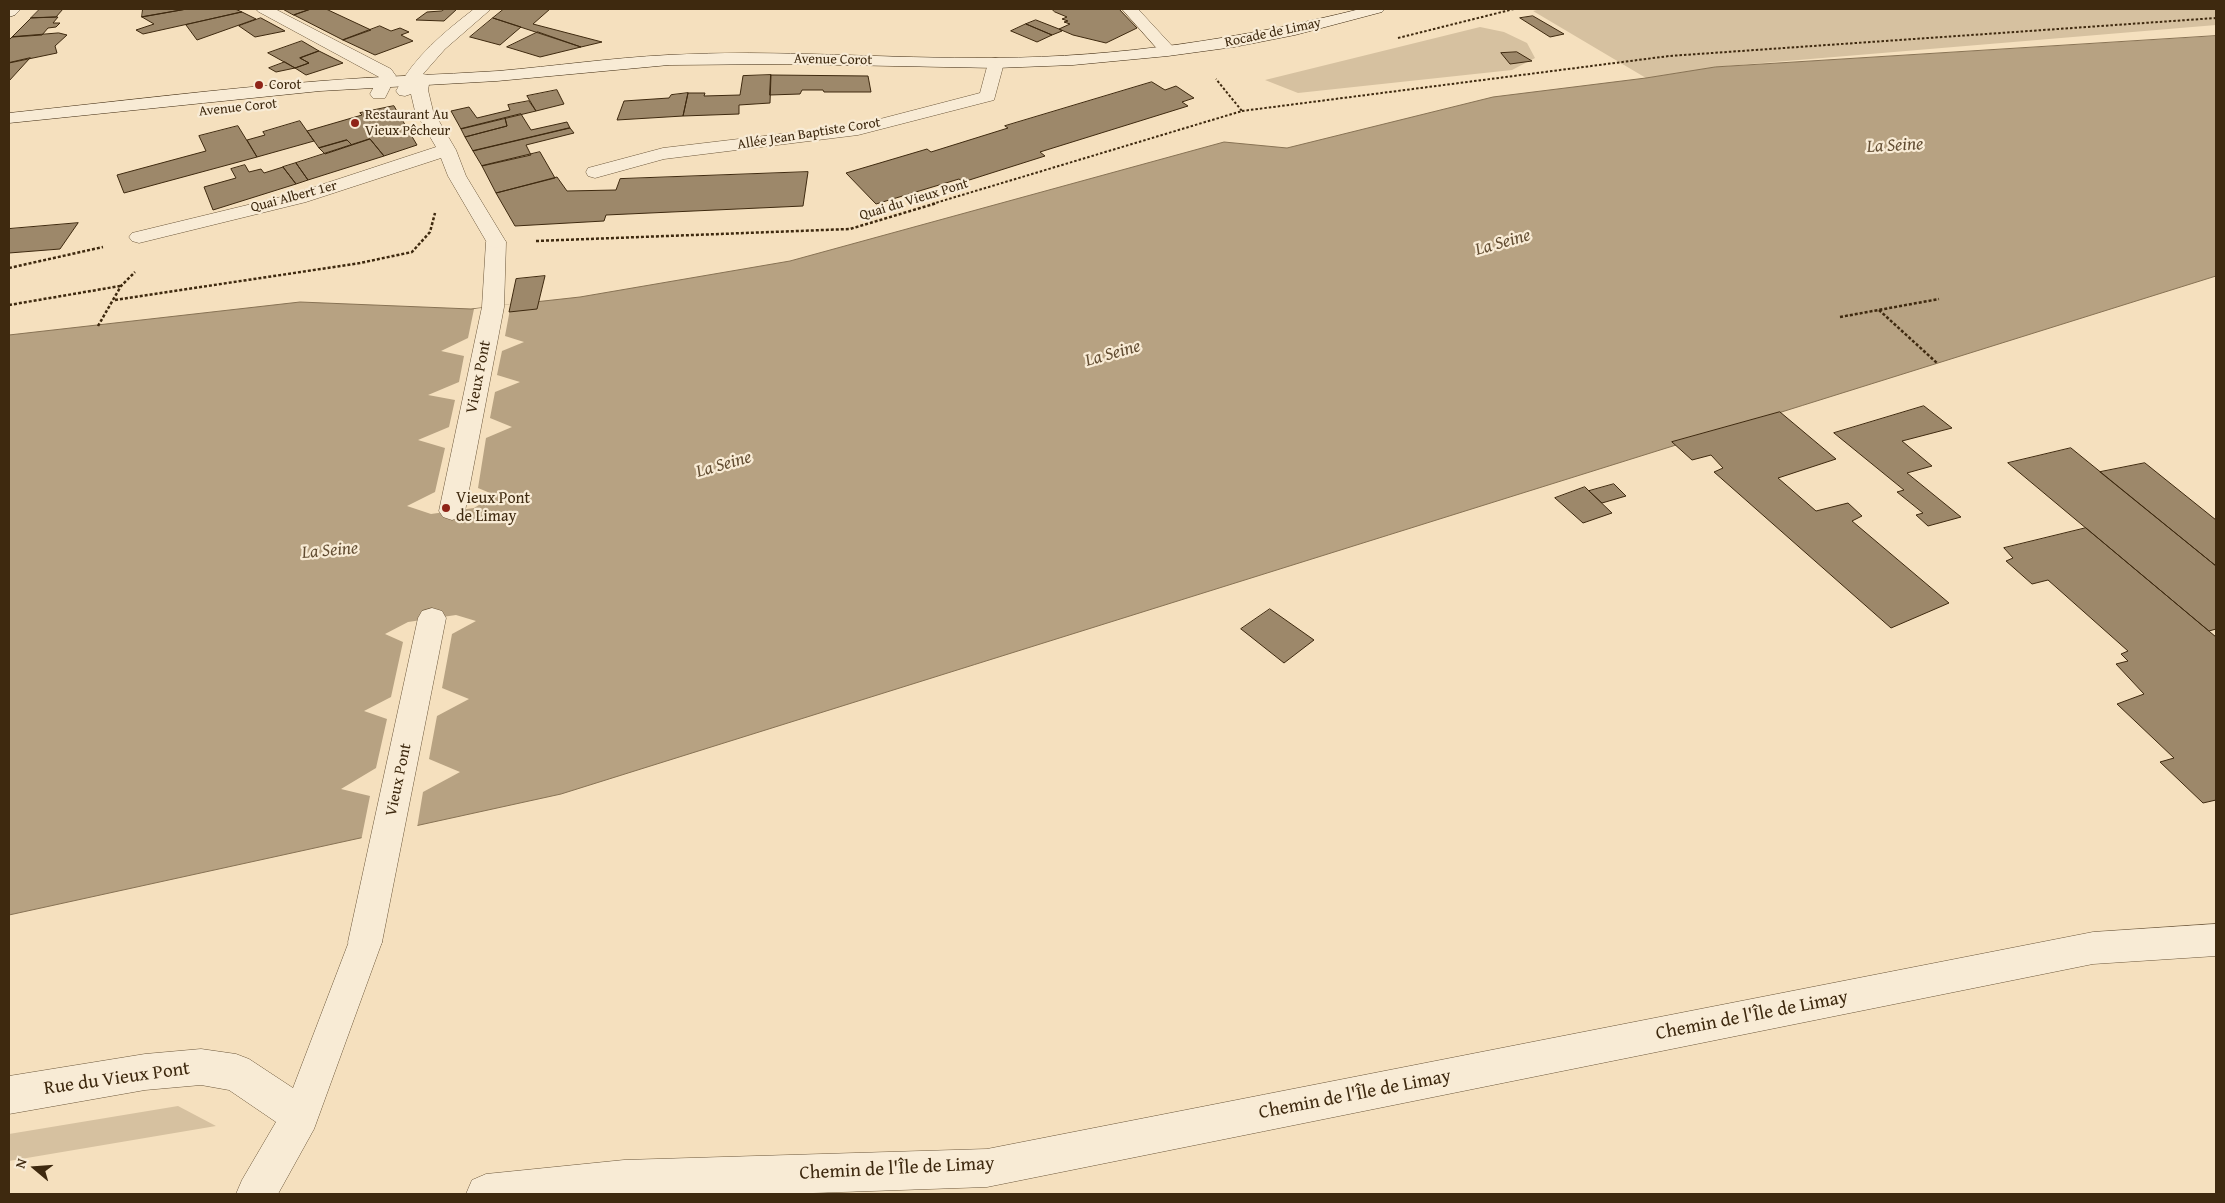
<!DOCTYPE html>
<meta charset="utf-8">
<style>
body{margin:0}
#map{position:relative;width:2225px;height:1203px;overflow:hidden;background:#f5e0be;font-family:"Gentium Book Plus",serif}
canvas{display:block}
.frame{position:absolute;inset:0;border:10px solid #3e290f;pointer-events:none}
.north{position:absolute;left:10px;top:1143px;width:50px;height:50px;-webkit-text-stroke:4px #f8ebd5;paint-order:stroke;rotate:288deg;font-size:14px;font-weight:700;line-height:20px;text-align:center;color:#3e290f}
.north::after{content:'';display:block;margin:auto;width:18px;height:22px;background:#3e290f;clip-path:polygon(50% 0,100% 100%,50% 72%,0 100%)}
</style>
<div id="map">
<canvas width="2225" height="1203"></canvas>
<div class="frame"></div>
<div class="north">N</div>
</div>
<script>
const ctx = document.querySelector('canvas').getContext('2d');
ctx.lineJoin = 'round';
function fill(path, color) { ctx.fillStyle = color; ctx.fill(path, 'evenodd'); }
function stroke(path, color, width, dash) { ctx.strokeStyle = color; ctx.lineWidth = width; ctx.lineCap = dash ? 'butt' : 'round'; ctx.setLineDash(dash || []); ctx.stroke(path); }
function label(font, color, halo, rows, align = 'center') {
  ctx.font = font + ' "Gentium Book Plus",serif'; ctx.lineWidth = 4.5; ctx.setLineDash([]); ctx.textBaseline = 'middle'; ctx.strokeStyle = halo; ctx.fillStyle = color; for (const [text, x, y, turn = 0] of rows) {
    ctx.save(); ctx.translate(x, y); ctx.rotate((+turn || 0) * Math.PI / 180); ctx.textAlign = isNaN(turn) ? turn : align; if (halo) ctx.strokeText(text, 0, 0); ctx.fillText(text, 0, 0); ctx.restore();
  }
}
fill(new Path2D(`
 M1541 9H2216V25L1715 67 1646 78 1533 11Z
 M1480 27 1504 32 1527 43 1535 58 1512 70 1298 93 1265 80Z
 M178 1106 216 1126 9 1161V1134Z`), '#d6c1a0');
const water = new Path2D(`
 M2216 36V276L561 794 9 915V335L300 302 471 309 580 297 790 261 1224 142 1287 148 1493 97 1646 78 1715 67Z`);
fill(water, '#b7a282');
stroke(water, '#877254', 1);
fill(new Path2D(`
 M511 304 505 336 524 342 502 351 497 375 520 382 495 392 490 418 512 427 486 438 478 488 495 495 474 508 431 514 407 506 435 492 445 448 418 440 449 427 455 400 428 395 459 382 464 356 441 351 468 338 474 309Z
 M456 615 476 621 452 634 442 688 469 699 437 716 429 759 460 772 423 792 417 828 361 841 370 796 341 789 376 768 387 719 364 711 391 697 403 642 385 634 408 622Z`), '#f5e0be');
const building = new Path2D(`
 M40 9H63L56 17 31 18Z
 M143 9H187L142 17Z
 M187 9H235L242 12 143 34 136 30 154 24 142 17Z
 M283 9H311L294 15Z
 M311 9H326L371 30 343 40 294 15Z
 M445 9H457L444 21 416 20 427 12 441 11Z
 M504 9H550L533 24 602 42 581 47 493 18Z
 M1052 9H1119L1137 28 1106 43 1073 35 1059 29 1070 24 1064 22 1068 21 1062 19 1067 17 1055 12Z
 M242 12 256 19 197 40 186 25Z
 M1533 16 1564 34 1550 37 1520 18Z
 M56 17H58L53 23H60L56 27 48 28 42 35 12 37 31 18Z
 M261 18 285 31 255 37 239 26Z
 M493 18 521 27 500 45 470 37Z
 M1036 20 1059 29 1062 31 1052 35 1026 24Z
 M1026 24 1052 35 1037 42 1011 31Z
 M380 26 391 31 400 28 409 32 401 35 413 41 375 55 343 40Z
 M538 32 581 47 540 57 507 47Z
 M59 33 67 35 55 46 57 53 9 63V40L12 37Z
 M302 41 319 51 300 58 309 63 295 68 268 53Z
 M319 51 343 63 306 75 295 68 309 63 300 58Z
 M1517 52 1532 61 1510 64 1501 53Z
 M30 58 9 81V63Z
 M285 62 295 68 276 72 269 68Z
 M771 75 770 103 739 105V114L683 116 688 93H705L704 96 740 95 743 76Z
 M771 75 868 76 871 92H824L823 90H802L800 94 770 95Z
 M1152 82 1165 90 1176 86 1194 98 1182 102 1188 106 1040 152 1045 156 963 182 959 179 876 204 846 173 927 149 931 152 1008 128 1005 126Z
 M557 90 564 104 536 111 527 96Z
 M688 93 683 116 617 120 624 101 669 98 671 95Z
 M529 101 536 111 461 129 451 111 469 107 477 118 510 110 508 105Z
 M394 106 417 145 384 156 370 139 352 145 347 140 319 148 307 131 362 115 360 113Z
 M521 114 531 130 567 122 570 128 473 151 465 137 507 126 505 118Z
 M505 118 507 126 465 137 461 129Z
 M300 121 314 141 257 157 247 140 265 135 263 132Z
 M238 126 257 157 124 193 117 175 206 151 199 136Z
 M570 128 574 133 526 145 531 155 482 166 473 151Z
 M370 139 384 156 308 180 296 163Z
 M347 140 352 145 325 154 319 148Z
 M540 152 555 178 496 193 482 166Z
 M296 163 308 180 296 184 283 167Z
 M245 165 249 172 261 169 264 173 283 167 296 184 213 210 204 187 236 178 231 169Z
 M808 172 803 206 606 215 604 221 515 226 496 193 557 177 567 191 616 190 620 179Z
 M78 223 60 249 9 253V229Z
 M545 276 537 309 509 312 516 279Z
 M1924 406 1952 428 1902 441 1932 466 1907 473 1961 517 1928 526 1916 515 1923 513 1897 492 1904 490 1834 433Z
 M1780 412 1836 459 1778 478 1816 511 1848 503 1862 516 1852 521 1949 603 1891 628 1714 472 1723 468 1711 455 1692 460 1672 442Z
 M2071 448 2216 566V629L2209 631 2008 463Z
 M2145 463 2216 520V566L2100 472Z
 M1614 484 1626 496 1602 503 1589 491Z
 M1585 487 1589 491 1612 513 1583 523 1555 498Z
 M2086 528 2216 637V800L2203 803 2160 762 2174 758 2117 704 2144 694 2116 664 2128 661 2121 654 2128 651 2048 580 2032 584 2006 561 2013 558 2004 548Z
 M1270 609 1314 640 1284 663 1241 629Z`);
fill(building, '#9d886a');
stroke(building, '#3e290f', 1);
const pedestrian = new Path2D(`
 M496 236 503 238 506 242 504 307 465 511 461 517 452 520 443 517 439 511 482 307 486 242 489 238Z
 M432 608 442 611 446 618 382 942 377 953 365 958 353 953 348 942 418 618 422 611Z`);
const minor = new Path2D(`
 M256 9H275L391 69 396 76 385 98H373L370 94 379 77 259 12Z
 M474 9H491L445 49 423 74 428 75 430 79 428 90 433 111 456 150 466 176 506 242 503 246 496 248 489 246 448 176 441 158 306 202 139 243 132 241 129 237 132 233 293 194 436 147 415 111 411 94 405 96 399 95 396 91C415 56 443 33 474 9Z
 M1122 9H1138L1174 48 1176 51 1174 54H1162Z
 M996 58 1002 59 1004 63 994 100 858 135 664 159 595 178 588 176 586 172 588 168 663 148 857 125 980 93 988 63 990 59Z
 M2216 924V956L2093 964 987 1187 784 1194H466L472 1180 486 1174 624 1160 987 1149 2093 932Z
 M365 926 377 931 382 942 314 1129 278 1194H236L242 1180 276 1122 229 1090 201 1085 145 1090 9 1114V1076L145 1054 201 1049 236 1054 249 1059 293 1088 353 931Z`);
const secondary = new Path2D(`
 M9 9H21L15 15 9 17Z
 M1360 9H1385L1382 12 1295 35 1234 47 1168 56 1073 65 996 68 791 64 669 65 497 81 320 91 9 123V113C113 102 217 89 321 81 380 76 439 75 498 71 555 66 611 58 668 55 777 49 886 59 995 58 1119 57 1240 39 1360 9Z`);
stroke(pedestrian, '#6c573b', 1);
stroke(minor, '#6c573b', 1);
stroke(secondary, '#3e290f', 1);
stroke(new Path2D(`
 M1398 38 1514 9
 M1242 111 1669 56 2216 18
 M932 204 1242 111 1216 79`), '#3e290f', 2, [2.5, 2]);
stroke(new Path2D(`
 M536 241 850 229 937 203
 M9 268 103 247
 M115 300 360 263 412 252 430 232 435 213
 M9 305 120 286
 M1879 310 1937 363
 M1840 317 1939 299
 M98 326 121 286 135 272`), '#3e290f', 2.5, [3, 2]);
fill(pedestrian, '#f8ebd5');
fill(minor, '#f8ebd5');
fill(secondary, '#f8ebd5');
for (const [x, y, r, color] of [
 [259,85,5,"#8f2418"],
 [355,123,5,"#8f2418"],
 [446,508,5,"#8f2418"]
]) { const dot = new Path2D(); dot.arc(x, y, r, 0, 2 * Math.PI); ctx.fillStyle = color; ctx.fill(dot); stroke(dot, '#f8ebd5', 2); }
label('14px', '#3e290f', '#f8ebd5', [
 ["Rocade de Limay",1273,33,-12],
 ["Avenue Corot",833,60,1],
 ["Avenue Corot",238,108,-6],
 ["Allée Jean Baptiste Corot",809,134,-9],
 ["Quai Albert 1er",294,197,-15],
 ["Quai du Vieux Pont",914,200,-17]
]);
label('14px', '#3e290f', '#f8ebd5', [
 ["Corot",269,85],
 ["Restaurant Au",365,115],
 ["Vieux Pêcheur",365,131]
], 'left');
label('16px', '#3e290f', '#f8ebd5', [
 ["Vieux Pont",479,377,-79],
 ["Vieux Pont",399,780,-78]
]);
label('16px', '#3e290f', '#f8ebd5', [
 ["Vieux Pont",456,499],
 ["de Limay",456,517]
], 'left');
label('italic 18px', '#624d32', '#f8ebd5', [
 ["La Seine",1895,146,-3],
 ["La Seine",1503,243,-16],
 ["La Seine",1113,354,-16],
 ["La Seine",724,465,-16],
 ["La Seine",330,551,-5]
]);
label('19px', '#3e290f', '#f8ebd5', [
 ["Chemin de l'Île de Limay",1752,1016,-11],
 ["Rue du Vieux Pont",117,1079,-8],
 ["Chemin de l'Île de Limay",1355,1095,-11],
 ["Chemin de l'Île de Limay",897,1169,-3]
]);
</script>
